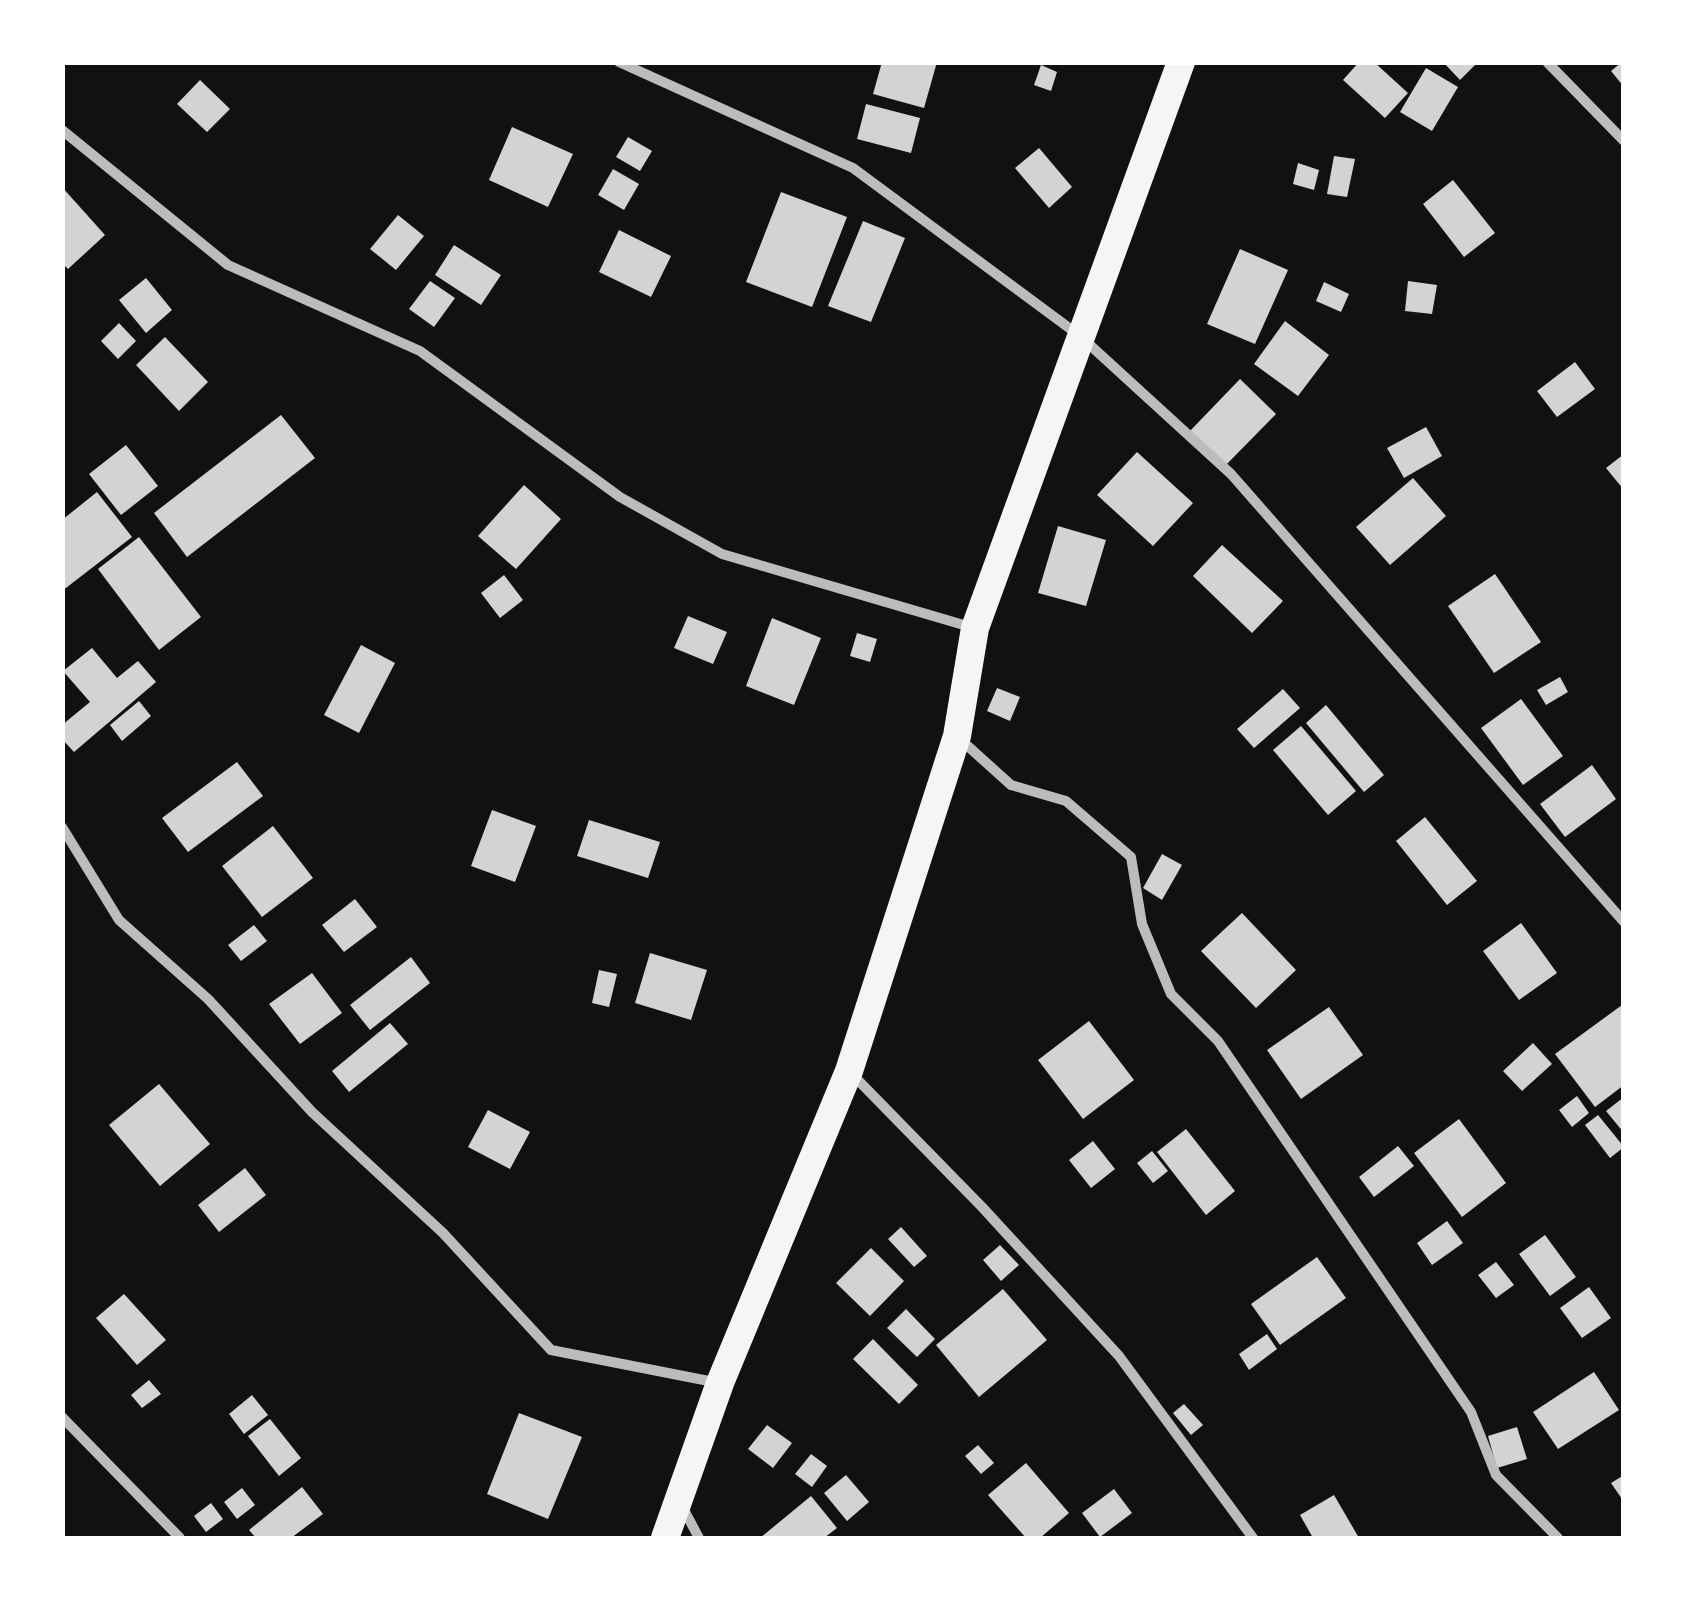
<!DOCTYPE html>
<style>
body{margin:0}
#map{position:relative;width:1686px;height:1601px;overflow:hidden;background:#111;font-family:"PT Sans",sans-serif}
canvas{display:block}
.frame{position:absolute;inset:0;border:65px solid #fff;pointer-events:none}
</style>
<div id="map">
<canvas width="1686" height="1601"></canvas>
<div class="frame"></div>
</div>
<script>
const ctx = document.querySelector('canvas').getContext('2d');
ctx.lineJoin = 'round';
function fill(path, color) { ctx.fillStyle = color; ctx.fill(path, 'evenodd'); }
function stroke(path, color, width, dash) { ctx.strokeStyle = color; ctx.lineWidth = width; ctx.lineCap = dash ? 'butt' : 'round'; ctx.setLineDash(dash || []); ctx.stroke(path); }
fill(new Path2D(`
 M882 62H937L924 108 873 94Z
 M1359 62H1374L1408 93 1385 118 1343 80Z
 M1443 62H1478L1460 80Z
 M1622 62H1624V87L1611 71Z
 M1041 65 1057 72 1051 91 1034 85Z
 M1426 68 1458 87 1432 131 1400 112Z
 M200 80 230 109 207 132 177 104Z
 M866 104 920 118 911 153 857 139Z
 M512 127 573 154 548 207 489 180Z
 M628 137 652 151 640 171 616 157Z
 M1039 148 1072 187 1049 208 1015 168Z
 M1334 156 1355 159 1347 197 1327 194Z
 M1298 163 1319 170 1314 190 1293 184Z
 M613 169 639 184 624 210 598 195Z
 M1453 180 1495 233 1464 257 1423 204Z
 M62 187 105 235 68 269 62 263Z
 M781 192 847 217 812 307 746 282Z
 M398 215 424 236 396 270 370 249Z
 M863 221 905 238 871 322 828 306Z
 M619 230 671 256 651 297 599 272Z
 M454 245 501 275 481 305 435 275Z
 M1240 249 1288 270 1255 344 1207 324Z
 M146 278 172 310 146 333 119 300Z
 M430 281 455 298 434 327 409 309Z
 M1408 281 1437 285 1432 314 1405 311Z
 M1324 282 1349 294 1341 312 1316 301Z
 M1285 321 1329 355 1298 396 1254 364Z
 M119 323 136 341 118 359 101 341Z
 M165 337 208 382 179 411 136 365Z
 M1575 362 1595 389 1557 417 1537 391Z
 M1240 379 1276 414 1224 467 1189 432Z
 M281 415 315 458 187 557 154 513Z
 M1426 427 1442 456 1404 478 1387 448Z
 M126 445 158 486 121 515 89 474Z
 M1137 452 1193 503 1153 546 1097 495Z
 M1624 454V490L1606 468Z
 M1413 478 1446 516 1390 565 1356 527Z
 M524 485 561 519 516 569 478 536Z
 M97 492 132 537 62 591V520Z
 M1058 526 1106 540 1086 606 1038 593Z
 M139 537 201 617 159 650 98 569Z
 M1222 545 1283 601 1252 633 1193 576Z
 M1495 574 1541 642 1494 673 1448 606Z
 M504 575 523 600 500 618 481 593Z
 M688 616 727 632 713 664 674 648Z
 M772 618 821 638 794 705 746 686Z
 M857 633 877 639 870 662 850 656Z
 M361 645 395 663 359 733 324 715Z
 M92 648 117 678 138 661 156 682 74 752 62 739V725L90 702 63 671Z
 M1560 677 1568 692 1546 705 1537 690Z
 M997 688 1020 697 1010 721 987 711Z
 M1283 689 1300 708 1254 748 1237 729Z
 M1521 699 1563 756 1523 785 1481 728Z
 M139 701 151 716 122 741 110 725Z
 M1326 705 1384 775 1364 792 1306 723Z
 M1301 726 1356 791 1328 815 1273 750Z
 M237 762 263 796 188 852 162 818Z
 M1592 765 1616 799 1565 837 1540 804Z
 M492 810 536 826 515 882 471 866Z
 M1425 817 1477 881 1447 905 1396 841Z
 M589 820 660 842 648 878 577 856Z
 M273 826 313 878 262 917 222 866Z
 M1162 854 1182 865 1162 900 1143 888Z
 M355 899 377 927 344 952 322 925Z
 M1242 913 1296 970 1256 1008 1201 951Z
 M1521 923 1557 973 1519 1000 1483 951Z
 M254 925 267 941 241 961 228 945Z
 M650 953 707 970 691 1020 635 1003Z
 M411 957 430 983 370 1030 350 1005Z
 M599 970 617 974 609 1007 592 1003Z
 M312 973 342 1013 300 1044 269 1004Z
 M1622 1005 1624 1085 1595 1107 1555 1054Z
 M1329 1007 1363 1055 1301 1099 1267 1050Z
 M1089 1021 1134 1080 1083 1119 1038 1060Z
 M390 1023 408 1044 349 1092 332 1071Z
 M1533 1043 1552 1064 1522 1091 1503 1071Z
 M159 1084 210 1144 160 1186 109 1125Z
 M1577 1096 1589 1113 1572 1127 1559 1110Z
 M1624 1097V1133L1606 1111Z
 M488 1110 530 1132 510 1169 468 1147Z
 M1598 1115 1624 1147 1610 1158 1585 1125Z
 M1459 1119 1506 1183 1462 1217 1414 1153Z
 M1186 1129 1235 1191 1206 1215 1157 1152Z
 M1093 1141 1115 1169 1091 1188 1069 1160Z
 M1398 1146 1414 1166 1374 1197 1359 1177Z
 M1152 1151 1168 1171 1153 1183 1137 1163Z
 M245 1168 266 1195 219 1232 198 1205Z
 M1447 1221 1463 1243 1432 1265 1417 1243Z
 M901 1227 927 1256 914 1267 888 1239Z
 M1545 1235 1576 1277 1550 1296 1519 1254Z
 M1000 1245 1019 1265 1001 1281 983 1260Z
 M871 1248 904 1281 870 1316 836 1283Z
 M1317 1257 1346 1298 1280 1345 1251 1304Z
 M1496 1262 1514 1285 1496 1298 1478 1275Z
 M1589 1287 1611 1318 1582 1338 1560 1308Z
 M1003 1289 1047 1340 979 1397 936 1345Z
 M124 1294 166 1340 137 1365 96 1318Z
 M906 1309 935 1339 917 1357 887 1328Z
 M1267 1334 1277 1349 1249 1370 1239 1354Z
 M873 1339 918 1385 899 1404 853 1359Z
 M1594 1372 1619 1410 1558 1449 1533 1412Z
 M149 1380 161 1394 142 1408 131 1395Z
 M252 1395 268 1415 244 1434 229 1414Z
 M1184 1404 1203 1425 1191 1435 1173 1413Z
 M519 1413 582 1437 548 1519 487 1494Z
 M270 1419 301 1458 279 1476 248 1436Z
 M767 1425 792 1443 773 1468 748 1449Z
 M1517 1427 1527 1459 1497 1468 1488 1436Z
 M978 1445 994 1463 981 1474 965 1456Z
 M811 1454 827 1466 812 1487 795 1474Z
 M1026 1463 1069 1513 1040 1538H1026L988 1495Z
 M846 1475 869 1502 847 1521 824 1493Z
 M1624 1475V1502L1611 1483Z
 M302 1487 323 1514 291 1538H256L249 1530Z
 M242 1488 255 1505 237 1519 224 1502Z
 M1114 1489 1132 1513 1100 1537 1082 1513Z
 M1334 1495 1359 1538H1313L1300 1515Z
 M811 1496 837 1528 824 1538H760Z
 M211 1503 223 1519 206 1532 194 1516Z`), '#d3d3d3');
stroke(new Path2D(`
 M619 62 853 168 1080 336 1231 474 1624 922
 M1547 62 1624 141
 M62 130 228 265 420 351 620 497 722 554 974 628
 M961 740 1011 785 1066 801 1131 857 1142 924 1171 994 1218 1041 1471 1412 1496 1475 1558 1538
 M62 827 119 920 208 999 312 1112 443 1233 551 1350 719 1383
 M850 1072 982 1207 1119 1356 1253 1538
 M62 1417 180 1538
 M683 1508 699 1538`), '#bcbcbc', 10);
stroke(new Path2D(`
 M665 1538 720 1383 849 1071 957 736 975 628 1181 62`), '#f5f5f5', 28);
</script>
